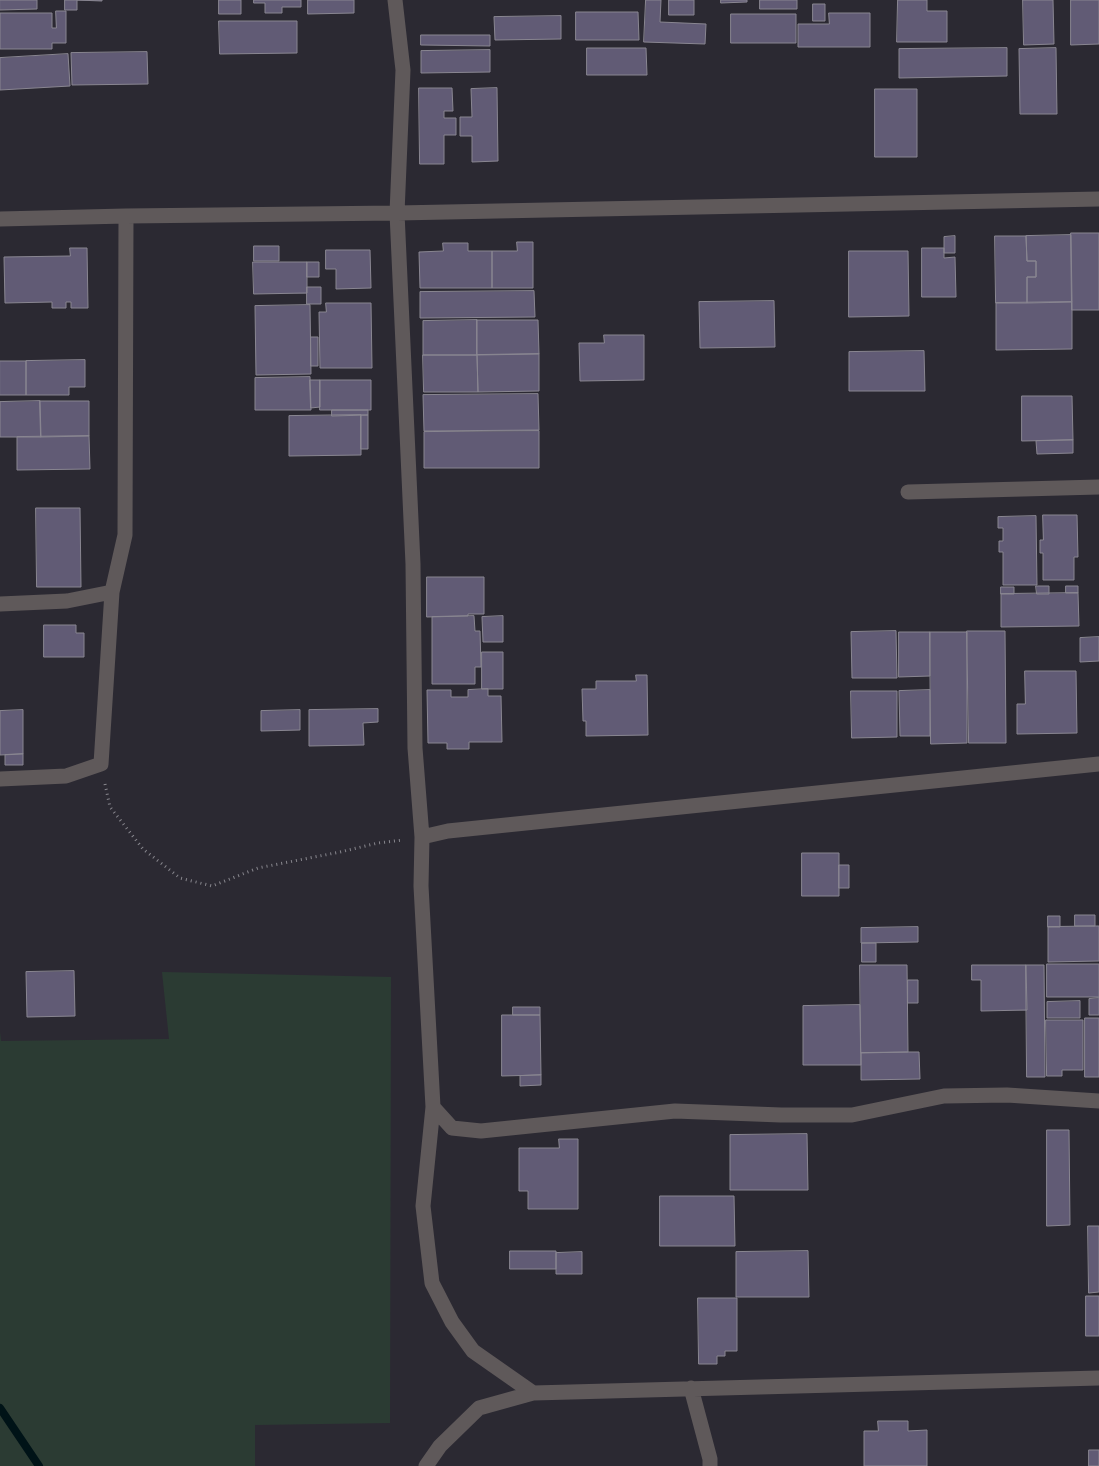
<!DOCTYPE html>
<style>
body{margin:0}
canvas{display:block;background:#2b2932}
</style>
<canvas width="1099" height="1466"></canvas>
<script>
const ctx = document.querySelector('canvas').getContext('2d');
ctx.lineJoin = 'round';
function fill(path, color) { ctx.fillStyle = color; ctx.fill(path, 'evenodd'); }
function stroke(path, color, width, dash) { ctx.strokeStyle = color; ctx.lineWidth = width; ctx.lineCap = dash ? 'butt' : 'round'; ctx.setLineDash(dash || []); ctx.stroke(path); }
fill(new Path2D(`
 M162 972 391 977 390 1423 255 1425V1466H0V1032L1 1041 169 1039Z`), '#2b3b33');
stroke(new Path2D(`
 M0 1408 39 1466`), '#001317', 8);
const building = new Path2D(`
 M0 0H37V9L0 10Z
 M65 0H102V1L77 0V10H65Z
 M219 0H241V14H219Z
 M254 0H301V7H282V13H265V3H254Z
 M308 0H354V13L308 14Z
 M646 0H661L660 22 706 24 705 44 644 42Z
 M669 0H694V15H669Z
 M721 0H747V2L721 3Z
 M760 0H797V9H760Z
 M898 0H927V11H947V42H897Z
 M1023 0H1053L1054 44 1024 45Z
 M1071 0H1099V44L1071 45Z
 M813 4H825V21H813Z
 M56 11H66V43H52V49H0V13H52V28H56Z
 M576 12H638L639 40H576Z
 M829 13H870V47H798V24H829Z
 M731 14H796V43H731Z
 M561 16V39L495 40 494 17Z
 M219 21H297V53L220 54Z
 M421 35H490V46L421 45Z
 M587 48H646L647 75H587Z
 M1007 48V76L899 78V49Z
 M1056 48 1057 114H1020L1019 49Z
 M490 50V72L421 73V51Z
 M147 52 148 84 72 85 71 53Z
 M68 54 70 86 0 90V58Z
 M419 88H452L453 111H444V118H456V135H444V164H420Z
 M497 88 498 161 472 162V136H460V117H472L471 89Z
 M875 89H917V157H875Z
 M1071 233H1099V310H1072Z
 M1071 235 1072 302 1027 303V277H1036V261H1027L1026 236Z
 M955 236V253H944V237Z
 M995 236H1026L1027 261H1036V277H1027V303H996Z
 M517 242H533V288H492V251H517Z
 M443 243H468V251H492V288H420L419 252 443 251Z
 M254 246H279V261H254Z
 M70 248H87L88 308H71V302H66V308H52V302L5 303 4 257 70 256Z
 M922 248H944V258L955 257 956 297H922Z
 M326 250H370L371 288 336 289V269H326Z
 M849 251H908L909 316 849 317Z
 M253 262H307V293L254 294Z
 M307 262H319V277H307Z
 M307 287H321V304H307Z
 M534 291 535 317 420 318V292Z
 M774 301 775 347 700 348 699 302Z
 M1072 302V349L996 350V303Z
 M326 303H371L372 368H320L319 312H326Z
 M310 305 311 374 256 375 255 306Z
 M477 320V355H423V321Z
 M477 320H538L539 354 477 355Z
 M604 335H644V380L580 381 579 343H604Z
 M311 337H318V366H311Z
 M924 351 925 391H849V352Z
 M539 354V391L478 392 477 355Z
 M423 355H477L478 392H424Z
 M85 360V387H69V395H26V361Z
 M0 361H26V395H0Z
 M310 377 311 410H255V378Z
 M310 380H320V407L311 408Z
 M320 380H371V410H320Z
 M538 394 539 430 424 431 423 395Z
 M1022 396H1072L1073 440 1022 441Z
 M40 401H89V436L41 437Z
 M40 401 41 437H0V402Z
 M332 410H368V415L332 416Z
 M361 415H368V449H361Z
 M361 415V455L289 456V416Z
 M539 431V468H424V432Z
 M89 436 90 469 17 470V437Z
 M1073 440V453L1037 454 1036 441Z
 M36 508H80L81 587H37Z
 M1043 515H1077L1078 557H1074V580H1043V553H1040V540H1043Z
 M1036 516 1037 585H1003V552H999V541H1003V528H998V517Z
 M427 577H484V614H468V616L427 617Z
 M1036 586H1049V594H1037Z
 M1066 586H1078V593H1066Z
 M1001 587H1014V594H1001Z
 M1078 593 1079 626 1001 627V594Z
 M474 616 475 631H480L481 667H475V684H432V617Z
 M503 616V642H483L482 617Z
 M44 625H76V633H84V657H44Z
 M896 631 897 678H852L851 632Z
 M967 631H1005L1006 743H969Z
 M899 632H930V676L899 677Z
 M930 632H967V743L931 744Z
 M1099 637V661L1080 662V638Z
 M482 652H503V689H482Z
 M1025 671H1076L1077 733 1017 734V704H1025Z
 M636 675H647L648 735 586 736V721H583L582 689H596V681H636Z
 M488 689V696H501L502 742H469V749H447V743H428L427 690H451V697H468V690Z
 M930 690V736H900L899 691Z
 M851 691H897V737L852 738Z
 M378 709V722L363 723 364 745 309 746V710Z
 M23 710V754L0 755V711Z
 M300 710V730L261 731V711Z
 M23 754V765H5V755Z
 M802 853H839V896H802Z
 M839 865H849V888H839Z
 M1075 915H1095V926H1075Z
 M1048 916H1060V927H1048Z
 M1095 926H1099V961L1048 962V927Z
 M918 927V942L861 943V928Z
 M862 943H876V962H862Z
 M1047 964H1099V997H1047Z
 M860 965H907L908 1052 861 1053Z
 M972 965H1026L1027 1010 981 1011V980H972Z
 M1026 965H1044L1045 1077H1027Z
 M74 971 75 1016 27 1017 26 972Z
 M908 980H918V1003H908Z
 M1099 998V1015H1089V999Z
 M1080 1001V1018H1047V1002Z
 M860 1005 861 1065H803V1006Z
 M513 1007H540V1015H513Z
 M502 1015H540L541 1075 502 1076Z
 M1085 1018H1099V1077H1085Z
 M1046 1020H1083V1070H1062V1076H1047Z
 M908 1052H919L920 1079 861 1080V1053Z
 M541 1075V1085L520 1086V1076Z
 M1047 1130H1069L1070 1225 1047 1226Z
 M807 1134 808 1190H730V1135Z
 M559 1139H578V1209H528V1191H519V1148H559Z
 M660 1196H734L735 1246H660Z
 M1088 1226H1099V1292L1089 1293Z
 M510 1251H556V1269H510Z
 M808 1251 809 1297H736V1252Z
 M582 1252V1274H556V1253Z
 M1086 1296H1099V1336H1086Z
 M698 1298H737V1351H725V1356H717V1364H699Z
 M878 1421H908V1431L927 1430V1466H864V1431H878Z
 M1089 1450H1099V1466H1089Z`);
fill(building, '#615b75');
stroke(building, '#898691', 1);
stroke(new Path2D(`
 M105 784 110 807 143 849 180 878 212 886 258 868 340 852 378 843 403 840`), '#87868d', 3, [1, 4]);
stroke(new Path2D(`
 M395 0 403 70 397 213 413 564 415 748 422 837 421 886 433 1107 423 1206 432 1283 452 1322 473 1351 533 1393 1099 1378
 M0 219 126 216 397 213 1099 199
 M908 492 1099 487
 M0 604 67 601 112 592 125 535 126 216
 M0 779 66 776 101 764 112 592
 M422 837 448 831 1099 764
 M433 1107 452 1128 481 1131 675 1111 781 1115H852L944 1096 1007 1095 1099 1101
 M691 1388 710 1459V1466
 M426 1466 440 1446 479 1408 533 1393`), '#5f595a', 15);
</script>
